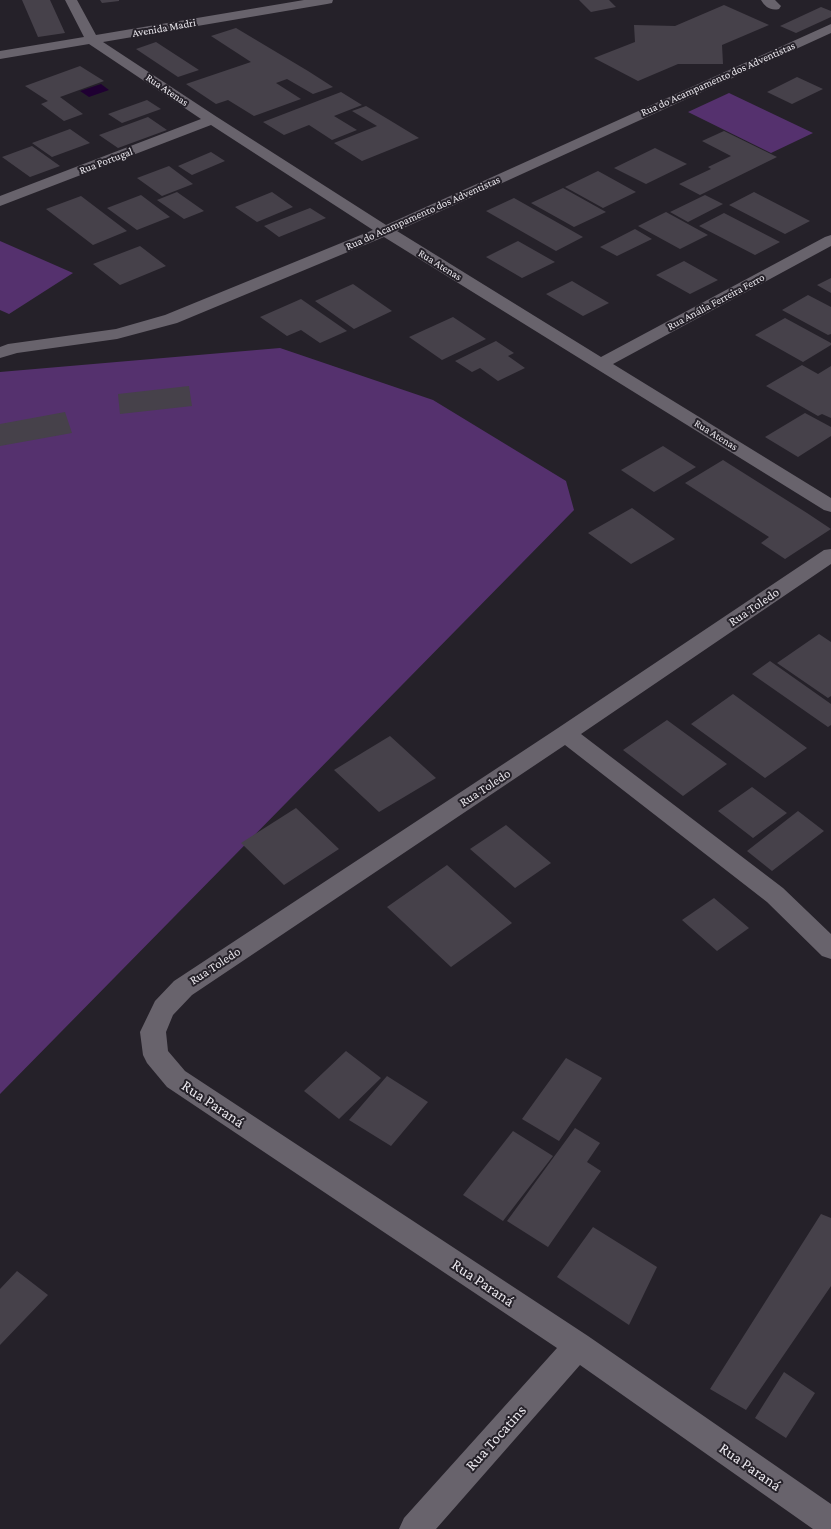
<!DOCTYPE html>
<meta charset="utf-8">
<style>
body{margin:0}
canvas{display:block;background:#252129}
</style>
<canvas width="831" height="1529"></canvas>
<script>
const ctx = document.querySelector('canvas').getContext('2d');
ctx.lineJoin = 'round';
function fill(path, color) { ctx.fillStyle = color; ctx.fill(path, 'evenodd'); }
function label(font, color, halo, rows, align = 'center') {
  ctx.font = font + ' "Crimson Pro",serif'; ctx.lineWidth = 4; ctx.setLineDash([]); ctx.textBaseline = 'middle'; ctx.strokeStyle = halo; ctx.fillStyle = color; for (const [text, x, y, turn = 0] of rows) {
    ctx.save(); ctx.translate(x, y); ctx.rotate((+turn || 0) * Math.PI / 180); ctx.textAlign = isNaN(turn) ? turn : align; if (halo) ctx.strokeText(text, 0, 0); ctx.fillText(text, 0, 0); ctx.restore();
  }
}
fill(new Path2D(`
 M729 93 813 133 771 153 688 112Z
 M0 241 73 273 9 314 0 310Z
 M280 348 433 400 566 481 574 510 0 1094V372Z`), '#55316e');
fill(new Path2D(`
 M101 84 109 90 89 97 80 91Z`), '#1f0032');
fill(new Path2D(`
 M22 0H50L65 33 38 37Z
 M100 0H119V1L102 3Z
 M579 0H609L616 7 591 12Z
 M724 5 769 25 722 45 723 64H678L638 81 594 58 635 42 634 25 675 26Z
 M821 7 831 11V17L796 33 780 26Z
 M236 28 308 71 333 87 313 94 287 79 276 83 301 99 254 116 228 100 216 104 186 84 251 62 211 36Z
 M156 42 199 70 178 77 136 49Z
 M80 66 104 81 60 97 83 114 64 121 41 104 48 101 25 86Z
 M797 77 823 89 792 104 767 92Z
 M341 92 362 105 334 116 357 130 332 140 309 125 284 135 263 122Z
 M147 100 161 109 122 123 108 114Z
 M366 106 391 121 419 138 362 161 334 143 377 126 352 111Z
 M148 117 167 130 118 148 99 135Z
 M70 129 90 143 52 157 32 143Z
 M724 131 777 157 700 195 679 184 711 169 708 167 731 156 702 141Z
 M32 146 60 166 30 177 2 157Z
 M655 148 687 164 646 184 614 168Z
 M211 152 225 161 192 175 178 166Z
 M169 166 193 184 162 196 137 178Z
 M598 171 636 192 603 208 565 187Z
 M563 188 606 212 574 227 531 203Z
 M177 192 204 211 184 219 157 200Z
 M272 192 293 207 257 222 235 207Z
 M754 192 810 221 785 234 729 205Z
 M141 195 170 217 137 230 107 208Z
 M705 195 723 204 688 222 670 212Z
 M81 196 127 231 93 245 46 209Z
 M514 198 583 237 556 251 486 211Z
 M310 208 326 218 279 237 264 226Z
 M666 212 708 235 680 249 638 226Z
 M724 213 780 242 755 255 699 226Z
 M635 229 652 239 617 256 600 247Z
 M518 241 555 262 522 278 486 257Z
 M140 246 166 266 120 285 93 264Z
 M684 261 718 280 690 294 656 275Z
 M831 278V293L817 285Z
 M572 281 609 303 583 316 546 294Z
 M353 284 392 311 354 329 315 301Z
 M808 295 831 307V334L828 335 782 310Z
 M301 299 347 331 320 343 301 330 287 336 260 317Z
 M453 317 486 339 442 360 409 337Z
 M785 318 831 343V345L803 362 755 335Z
 M496 341 514 353 508 356 525 368 498 381 480 368 472 372 455 361Z
 M802 365 818 374 831 366V418L822 414 818 416 766 386Z
 M189 386 192 406 120 414 118 394Z
 M65 412 72 433 0 446V424Z
 M805 413 831 427V436L798 457 765 437Z
 M663 446 696 467 654 492 621 470Z
 M723 460 807 513 831 529 785 559 761 543 769 537 685 483Z
 M632 508 675 539 631 564 588 533Z
 M819 634 831 642V696L828 698 777 663Z
 M770 661 831 704V725L828 727 752 674Z
 M733 694 807 748 765 778 691 724Z
 M667 720 727 764 683 796 623 750Z
 M390 736 436 778 379 812 334 770Z
 M752 787 787 813 753 838 718 811Z
 M296 808 339 849 284 885 241 843Z
 M798 811 824 831 772 871 747 851Z
 M506 825 551 863 515 888 470 849Z
 M447 865 512 923 451 967 387 907Z
 M714 898 749 928 717 951 682 920Z
 M346 1051 381 1078 339 1119 304 1091Z
 M566 1058 602 1078 559 1141 522 1119Z
 M387 1076 428 1102 391 1146 349 1120Z
 M575 1128 600 1143 587 1162 601 1171 548 1247 507 1221Z
 M513 1131 553 1156 503 1221 463 1195Z
 M821 1214 831 1218V1286L746 1410 710 1389Z
 M593 1227 657 1267 629 1325 557 1277Z
 M17 1271 48 1295 0 1345V1289Z
 M784 1372 815 1393 786 1438 755 1418Z`), '#46414a');
fill(new Path2D(`
 M65 0H77L96 35 304 0H333L332 3 327 4 103 42 217 117 386 225 831 24V33L397 231 601 357 825 237 831 235V246L613 364 831 498V512L824 510 384 237 177 323 117 339 17 353 0 358V347L8 344 116 329 165 315 373 230 211 125 0 206V196L201 119 89 44 0 59V51L84 37Z
 M761 0H775L781 6 779 9C771 11 765 7 761 0Z
 M831 549V564L581 734 783 888 831 934V959L822 956 767 902 565 745 192 995 173 1015 166 1032 168 1051 185 1071 588 1336 831 1504V1529H813L580 1365 436 1529H399L404 1518 557 1348 167 1087 147 1063 143 1055 140 1032 155 1001 174 981 558 728 824 550Z`), '#68636c');
label('11px', '#e9e6ec', '#252129', [
 ["Avenida Madri",164,28,-10],
 ["Rua do Acampamento dos Adventistas",718,79,-24],
 ["Rua Atenas",167,90,34],
 ["Rua Portugal",106,161,-21],
 ["Rua do Acampamento dos Adventistas",423,213,-24],
 ["Rua Atenas",440,265,32],
 ["Rua Anália Ferreira Ferro",716,302,-28],
 ["Rua Atenas",716,435,32]
]);
label('13px', '#e9e6ec', '#252129', [
 ["Rua Toledo",754,607,-34],
 ["Rua Toledo",485,788,-33],
 ["Rua Toledo",215,966,-33]
]);
label('16px', '#e9e6ec', '#252129', [
 ["Rua Paraná",213,1104,34],
 ["Rua Paraná",483,1283,34],
 ["Rua Tocatins",496,1438,-48],
 ["Rua Paraná",750,1467,35]
]);
</script>
